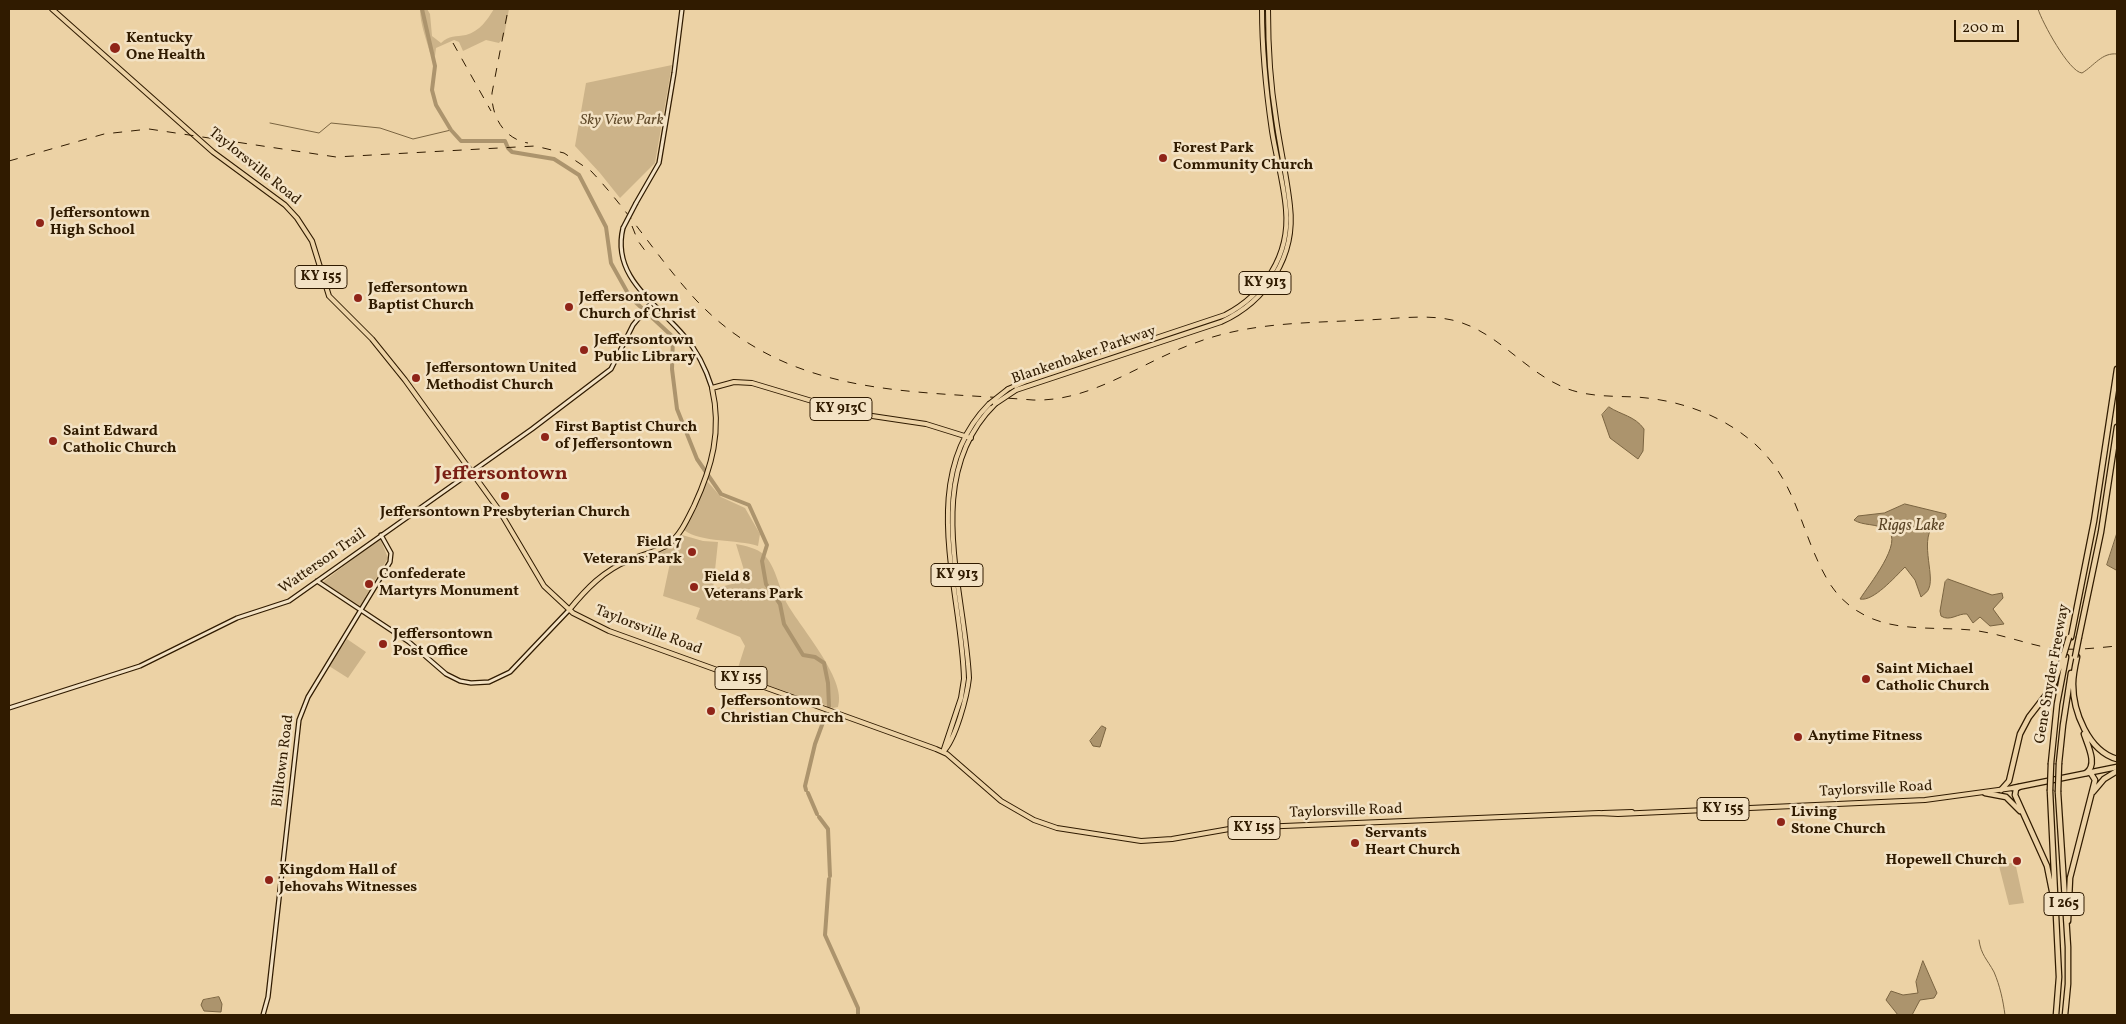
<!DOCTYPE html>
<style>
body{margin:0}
#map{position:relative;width:2126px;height:1024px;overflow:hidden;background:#ecd2a5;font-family:Vollkorn,serif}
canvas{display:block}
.frame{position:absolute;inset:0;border:10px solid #301b00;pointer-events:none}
.scale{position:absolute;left:1954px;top:20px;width:65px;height:22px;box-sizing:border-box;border:2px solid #301b00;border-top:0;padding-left:6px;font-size:15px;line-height:18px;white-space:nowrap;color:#301b00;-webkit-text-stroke:4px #f3e2c4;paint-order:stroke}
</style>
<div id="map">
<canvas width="2126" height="1024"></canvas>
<div class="frame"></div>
<div class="scale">200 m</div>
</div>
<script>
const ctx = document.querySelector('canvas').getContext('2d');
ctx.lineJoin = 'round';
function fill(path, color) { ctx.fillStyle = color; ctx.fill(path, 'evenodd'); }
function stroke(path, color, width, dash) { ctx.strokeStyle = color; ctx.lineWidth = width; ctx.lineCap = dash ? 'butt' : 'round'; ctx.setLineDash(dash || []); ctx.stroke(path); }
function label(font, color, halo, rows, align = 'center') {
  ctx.font = font + ' Vollkorn,serif'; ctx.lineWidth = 5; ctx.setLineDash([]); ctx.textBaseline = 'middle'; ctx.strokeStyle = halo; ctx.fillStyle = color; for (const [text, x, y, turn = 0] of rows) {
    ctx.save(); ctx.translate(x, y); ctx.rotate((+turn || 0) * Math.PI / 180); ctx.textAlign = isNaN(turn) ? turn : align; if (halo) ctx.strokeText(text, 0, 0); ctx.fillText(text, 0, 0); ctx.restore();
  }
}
fill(new Path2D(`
 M420 9H427L430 14 432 36 441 43C449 35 456 37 466 35 480 31 487 20 494 9H509L504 36 499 43 486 40 463 51 459 42 454 40 436 48 435 56 430 53C426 38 420 24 420 9Z
 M672 65 655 163 620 198 600 173 575 146 586 83Z
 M707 481 721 497 745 508 760 534 758 546C737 539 701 543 684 530Z
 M682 535 703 541 718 542 713 589 747 580 736 544C746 546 757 548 764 555 775 565 779 587 785 600 797 624 848 679 838 707L833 708 736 674 745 646 740 637 696 619 700 608 663 596 670 563 643 557 661 551Z
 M380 538 388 558 360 606 323 582Z
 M347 639 366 652 348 678 329 666Z
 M2015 862 2024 903 2009 905 1999 866Z`), '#ccb389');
const water = new Path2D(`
 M1609 407C1621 415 1635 416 1644 429L1643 451 1638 459 1610 438 1602 415Z
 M1905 504 1946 514V517C1943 520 1939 521 1936 523 1918 537 1935 574 1929 588 1928 592 1924 594 1921 597L1915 580 1905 567C1895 577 1873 602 1860 599 1868 586 1905 541 1887 530 1876 523 1863 526 1854 520L1858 516 1884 513Z
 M2117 533V567L2116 570 2107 565Z
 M1948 579 1992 595 2002 593 2003 598 1993 609 2004 624 1990 626 1980 617 1973 623 1967 614C1958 613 1950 622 1941 616L1940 611 1945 582Z
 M1102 726 1106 728 1100 747 1093 746 1090 741Z
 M1923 961 1937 993 1934 998 1920 1000 1912 1015H1898L1886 1000 1891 991 1903 995 1918 993 1916 982Z
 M219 997 222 1004 221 1012 204 1011 201 1005 203 1000Z`);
fill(water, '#ac946d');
stroke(water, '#7a6441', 1);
stroke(new Path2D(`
 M2038 9C2042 22 2069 72 2082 73 2094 66 2102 52 2117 54
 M270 123 319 133 331 123 380 128 413 139 451 130
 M1979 940C1981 955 1987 959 1994 972 2000 986 2003 1000 2005 1015`), '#7a6441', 1);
stroke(new Path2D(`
 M422 9 435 66 432 90 436 105 451 130 461 141H505L508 148 512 152 554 159 579 175 606 227 611 263 630 297 673 337 672 369 677 409 697 459 721 494 749 505 767 545 762 561 766 584 780 604 784 624 803 655 815 657 824 663 828 683 829 706 815 744 805 786 806 790
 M808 793 817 814
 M819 817 828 829 830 876
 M829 879 825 935 858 1008V1015`), '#ac946d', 4);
const secondary = new Path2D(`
 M636 203 659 163 674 73 682 9
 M623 228C611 278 657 303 685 337 698 352 706 369 712 388
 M317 581 409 642 446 674 460 681 471 683 489 682 510 672 569 610
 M9 708 140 666 237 618 289 601 532 429 611 369 633 325 652 302
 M263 1015 268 997 299 720 308 697 390 562 391 553 381 535`);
const primary = new Path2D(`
 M52 9 213 152 285 205 297 218 312 241 329 296 372 339 405 380 499 510 544 586 573 613 609 631 936 749 947 754 1001 801 1034 820 1057 828 1141 841 1172 839 1235 828 1599 813 1618 814 1925 800 2013 788
 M1008 389 1027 381 1225 315C1264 295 1290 255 1286 210 1284 183 1276 157 1272 131 1266 90 1262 49 1262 9
 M1016 390 1221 322C1267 301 1296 256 1290 206 1287 177 1280 148 1276 119 1270 82 1268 46 1268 9
 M569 610C586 589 604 570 630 560 643 554 657 552 669 544 681 534 687 520 694 506 712 467 722 431 712 388L734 382 752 383 852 413 926 424 971 438
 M943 752C956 739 967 696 969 678 965 589 921 477 995 404
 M943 752 961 698 964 679C962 590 916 478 989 404
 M1603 813 1632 812`);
const trunk = new Path2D(`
 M2013 788 2117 767`);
const motorway = new Path2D(`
 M2071 637 2094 521 2117 369
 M2079 637 2101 532 2117 427
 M2077 657C2075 666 2073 675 2073 684 2073 711 2088 751 2117 759
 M2084 734C2088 746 2098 765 2086 773
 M2051 763 2057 704 2066 657
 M2059 763 2063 725 2071 673
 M2019 787 2016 789 2015 795 2047 866 2052 891
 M2001 790 2009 781 2020 734 2029 717 2053 686 2063 657
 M2050 791 2059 977 2056 1015
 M2058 792 2068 947V984L2065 1015
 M2093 792 2104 779 2117 771
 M1985 793 2006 797 2020 811
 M2068 921 2070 878 2095 780 2090 772`);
stroke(secondary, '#301b00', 5.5);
stroke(primary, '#301b00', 6);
stroke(trunk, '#301b00', 7);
stroke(motorway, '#301b00', 7);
stroke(secondary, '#f3e2c4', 3);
stroke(primary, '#ecd2a5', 4);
stroke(trunk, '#ecd2a5', 4.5);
stroke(motorway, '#ecd2a5', 4.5);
stroke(new Path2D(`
 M507 15 492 93C491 116 504 139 528 143
 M453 43 491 111
 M9 161 104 134 149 129 336 157 535 146 564 153 591 171C629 211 658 259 696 300 789 398 909 390 1033 400 1092 402 1141 362 1195 343 1250 322 1308 323 1366 320 1394 319 1425 314 1452 320 1496 330 1523 370 1563 387 1586 397 1611 396 1636 397 1680 400 1722 415 1755 444 1798 483 1800 532 1827 579 1837 597 1853 611 1873 619 1903 631 1939 627 1971 630 1998 633 2023 643 2049 648 2072 651 2095 648 2117 646
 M632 226 638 241 649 256`), '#301b00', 1, [9, 9]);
const secondaryBridge = new Path2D(`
 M623 228 636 203`);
const primaryBridge = new Path2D(`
 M989 404 1008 389
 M995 404 1016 390`);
const motorwayBridge = new Path2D(`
 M2063 657 2069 637
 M2075 657 2079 637
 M2050 791 2051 763
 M2058 792 2059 763`);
stroke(secondaryBridge, '#301b00', 5.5, []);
stroke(primaryBridge, '#301b00', 6, []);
stroke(motorwayBridge, '#301b00', 7, []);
stroke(secondaryBridge, '#f3e2c4', 3);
stroke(primaryBridge, '#ecd2a5', 4);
stroke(motorwayBridge, '#ecd2a5', 4.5);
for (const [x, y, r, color] of [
 [115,48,6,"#8f2418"],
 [1163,158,5,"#8f2418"],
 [40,223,5,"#8f2418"],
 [358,298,5,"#8f2418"],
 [569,307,5,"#8f2418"],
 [584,350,5,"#8f2418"],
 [416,378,5,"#8f2418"],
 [545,437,5,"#8f2418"],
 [53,441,5,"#8f2418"],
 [505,496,5,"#8f2418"],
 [692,552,5,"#8f2418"],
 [369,584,5,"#8f2418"],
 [694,587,5,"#8f2418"],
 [383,644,5,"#8f2418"],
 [1866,679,5,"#8f2418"],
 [711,711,5,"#8f2418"],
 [1798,737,5,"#8f2418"],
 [1781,822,5,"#8f2418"],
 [1355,843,5,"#8f2418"],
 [2017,861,5,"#8f2418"],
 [269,880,5,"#8f2418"]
]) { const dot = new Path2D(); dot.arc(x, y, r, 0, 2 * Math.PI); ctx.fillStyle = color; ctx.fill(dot); stroke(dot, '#f3e2c4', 2); }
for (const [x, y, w] of [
 [321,277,52],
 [1265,283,52],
 [841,409,62],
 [957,575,52],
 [741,678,52],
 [1723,809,52],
 [1254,828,52],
 [2064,904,40]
]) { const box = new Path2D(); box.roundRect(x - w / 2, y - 11.5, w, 23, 4); ctx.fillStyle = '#f3e2c4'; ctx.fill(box); stroke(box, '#301b00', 1); }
label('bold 14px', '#301b00', null, [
 ["KY 155",321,277],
 ["KY 913",1265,283],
 ["KY 913C",841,409],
 ["KY 913",957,575],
 ["KY 155",741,678],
 ["KY 155",1723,809],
 ["KY 155",1254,828],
 ["I 265",2064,904]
]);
label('bold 15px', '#301b00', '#f3e2c4', [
 ["Kentucky",126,39],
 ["One Health",126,56],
 ["Forest Park",1173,149],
 ["Community Church",1173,166],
 ["Jeffersontown",50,214],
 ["High School",50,231],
 ["Jeffersontown",368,289],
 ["Baptist Church",368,306],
 ["Jeffersontown",579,298],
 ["Church of Christ",579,315],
 ["Jeffersontown",594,341],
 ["Public Library",594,358],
 ["Jeffersontown United",426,369],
 ["Methodist Church",426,386],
 ["First Baptist Church",555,428],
 ["of Jeffersontown",555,445],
 ["Saint Edward",63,432],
 ["Catholic Church",63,449],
 ["Jeffersontown Presbyterian Church",505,513,"center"],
 ["Field 7",682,543,"right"],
 ["Veterans Park",682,560,"right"],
 ["Confederate",379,575],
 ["Martyrs Monument",379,592],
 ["Field 8",704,578],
 ["Veterans Park",704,595],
 ["Jeffersontown",393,635],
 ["Post Office",393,652],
 ["Saint Michael",1876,670],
 ["Catholic Church",1876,687],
 ["Jeffersontown",721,702],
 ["Christian Church",721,719],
 ["Anytime Fitness",1808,737],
 ["Living",1791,813],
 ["Stone Church",1791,830],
 ["Servants",1365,834],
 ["Heart Church",1365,851],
 ["Hopewell Church",2007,861,"right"],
 ["Kingdom Hall of",279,871],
 ["Jehovahs Witnesses",279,888]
], 'left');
label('italic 15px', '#5f4929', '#f3e2c4', [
 ["Sky View Park",622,121]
]);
label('15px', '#301b00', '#f3e2c4', [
 ["Taylorsville Road",254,167,39],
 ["Blankenbaker Parkway",1084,356,-19],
 ["Watterson Trail",323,562,-35],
 ["Taylorsville Road",648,631,21],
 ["Gene Snyder Freeway",2053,674,-80],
 ["Billtown Road",284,761,-83],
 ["Taylorsville Road",1876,790,-3],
 ["Taylorsville Road",1346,812,-2]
]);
label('italic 16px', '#5b4526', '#f3e2c4', [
 ["Riggs Lake",1911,527]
]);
label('bold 20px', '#7a1f14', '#f3e2c4', [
 ["Jeffersontown",501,475]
]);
</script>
